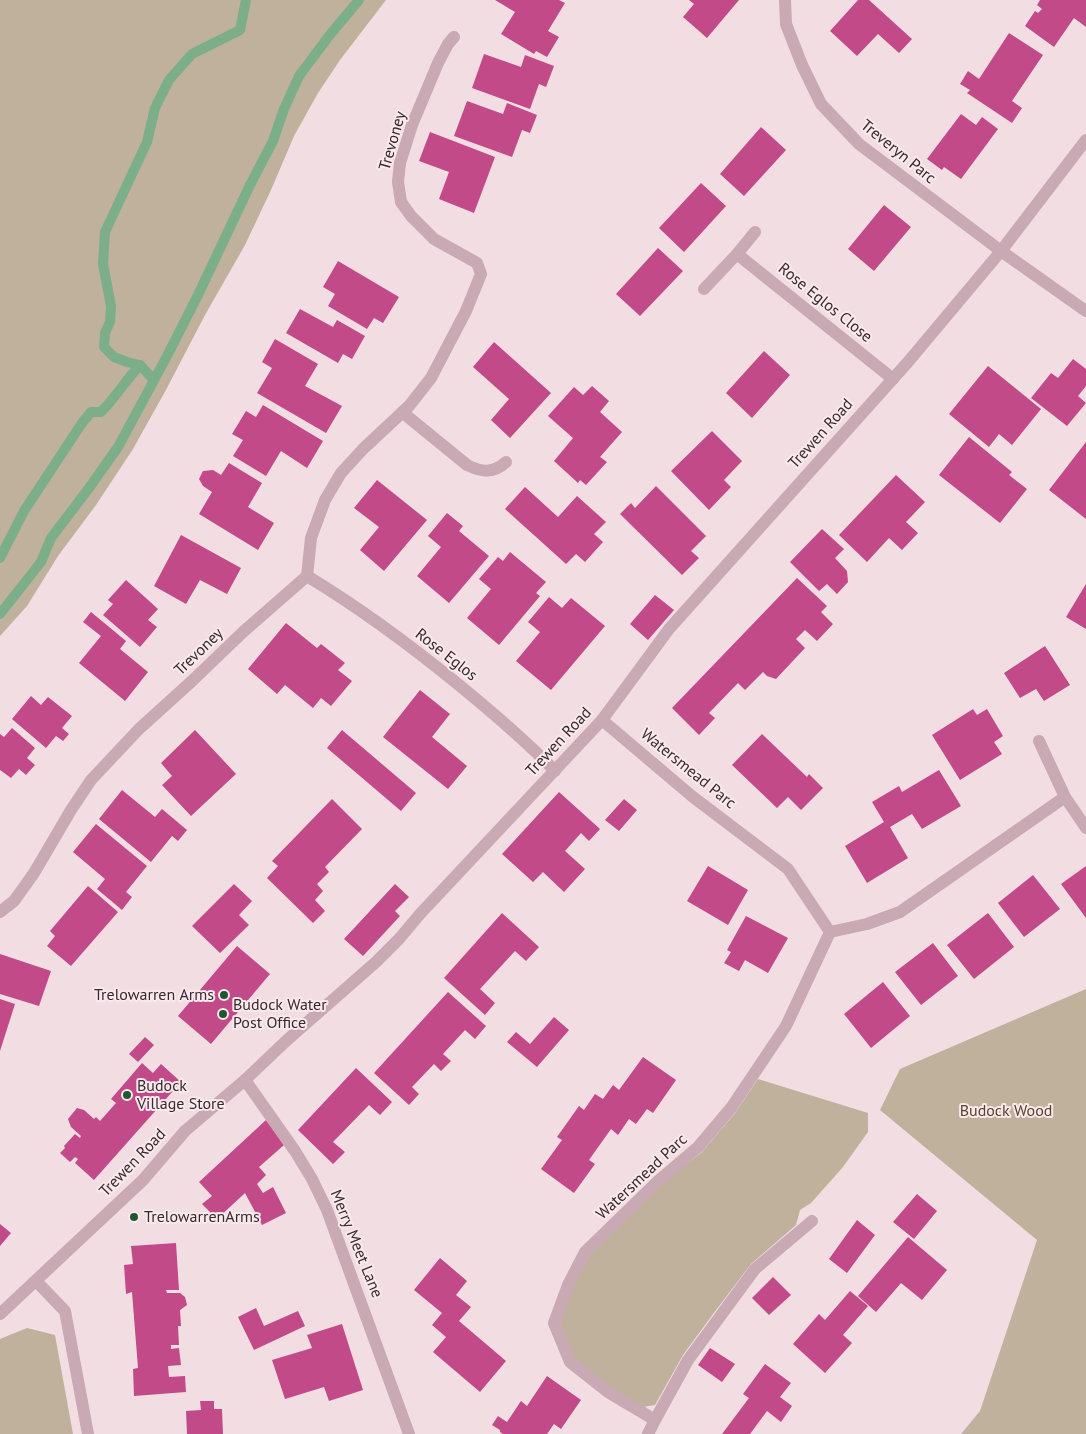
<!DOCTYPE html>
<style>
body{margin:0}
canvas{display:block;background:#f1dde2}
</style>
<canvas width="1086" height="1434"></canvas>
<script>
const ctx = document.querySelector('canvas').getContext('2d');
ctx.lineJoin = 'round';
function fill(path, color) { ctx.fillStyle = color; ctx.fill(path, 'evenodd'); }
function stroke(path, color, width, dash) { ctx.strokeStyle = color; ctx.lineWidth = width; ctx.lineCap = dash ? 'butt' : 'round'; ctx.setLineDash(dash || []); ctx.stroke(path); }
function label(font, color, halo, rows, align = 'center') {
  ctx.font = font + ' "PT Sans",sans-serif'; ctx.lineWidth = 4; ctx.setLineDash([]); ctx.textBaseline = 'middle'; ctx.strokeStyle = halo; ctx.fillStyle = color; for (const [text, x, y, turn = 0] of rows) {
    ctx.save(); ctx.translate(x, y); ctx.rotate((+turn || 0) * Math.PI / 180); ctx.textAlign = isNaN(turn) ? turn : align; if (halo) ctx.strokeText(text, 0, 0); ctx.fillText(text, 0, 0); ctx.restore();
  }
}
fill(new Path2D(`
 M0 0H386L340 60 318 93 294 136 271 190 245 245 205 315 167 388 133 449 96 505 58 556 27 606 0 636Z
 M1086 989V1434H961L980 1411 1037 1240 880 1110 900 1069Z
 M758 1079 868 1113V1132L843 1167 811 1203 800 1210 796 1225 751 1264 713 1314 683 1355 655 1405 643 1407 610 1387 573 1357 560 1322 572 1287 590 1255 661 1184 702 1152 735 1113Z
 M27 1328 55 1335 73 1434H0V1339Z`), '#c0b19d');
stroke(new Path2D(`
 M154 380 140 365 127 362 114 357 104 347 105 333 110 322 111 306 103 264 105 232 147 142 155 108 169 80 192 54 240 30 246 0
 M0 558 24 511 82 423 91 412H101C115 398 126 380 140 365
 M0 614 41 562 51 538 89 488 118 447 166 358 198 295 250 185 273 141 284 109 299 76 329 36 359 0`), '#7dae8a', 10);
fill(new Path2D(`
 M495 0H559L565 3 548 31 559 37 547 57 536 51 534 54 501 34 515 12Z
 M689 0H739L707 38 683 17 694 4Z
 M858 0H869L912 39 899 53 878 34 857 56 830 31Z
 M1040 0H1086V27L1074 18 1054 47 1025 26 1035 11 1038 13 1042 9 1037 5Z
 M1009 33 1043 55 1012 101 1022 108 1012 123 967 93 970 90 960 84 968 71 979 79Z
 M484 54 521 67 525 55 554 66 546 87 539 84 530 109 472 88Z
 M467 101 503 114 507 103 537 115 530 133 522 130 512 157 454 136Z
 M961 114 976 125 982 117 998 129 961 179 944 167 942 170 927 159Z
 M761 127 786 150 744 196 720 174Z
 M430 132 495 157 474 213 439 199 449 172 419 161Z
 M701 183 726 206 684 252 659 228Z
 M884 205 911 227 874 271 848 249Z
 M658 248 683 271 640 316 616 294Z
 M338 261 399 297 383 323 374 318 367 329 328 306 335 294 323 287Z
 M300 309 333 327 337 320 365 336 352 359 343 354 338 363 286 333Z
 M275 339 318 364 305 386 342 406 326 433 257 393 272 368 262 362Z
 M494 342 551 393 510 438 491 420 509 399 473 367Z
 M764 351 790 375 752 418 726 393Z
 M1073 359 1086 369V386L1078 396 1086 403 1067 426 1031 398 1051 373 1058 378Z
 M988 366 1041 409 1012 445 999 434 989 447 949 414Z
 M592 386 609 401 600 412 622 432 600 457 607 462 586 485 580 480 578 483 554 461 573 438 548 416 574 387 583 395Z
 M263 405 323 441 307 468 281 451 266 476 233 456 243 440 232 434 246 411 256 417Z
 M712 431 742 461 724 480 731 487 709 510 671 471Z
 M969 437 1012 472 1009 475 1027 489 1000 523 939 475Z
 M1086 442V519L1049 490Z
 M229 463 262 483 248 507 274 523 258 550 199 514 212 492 203 486 199 479 203 471 213 470 221 475Z
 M896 475 925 502 906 522 918 533 902 550 889 538 867 562 839 535Z
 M377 480 427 520 384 571 360 550 379 527 354 508Z
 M656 486 706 536 691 551 699 558 682 575 620 514 631 503 635 508Z
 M525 487 558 517 577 496 606 522 594 534 603 542 585 562 576 554 566 564 505 509Z
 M447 513 463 526 459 531 489 556 449 603 417 576 441 547 428 536Z
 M822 529 844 549 835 558 847 571 848 582 837 594 827 584 819 591 790 562Z
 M181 535 241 568 227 594 200 580 186 604 154 586Z
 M510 552 546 582 536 593 540 596 499 645 467 618 491 589 479 579 498 557 503 561Z
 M797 578 827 606 821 612 833 624 817 641 805 630 796 639 805 648 776 679 767 676 763 672 745 690 738 683 709 713 715 718 699 735 672 708Z
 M126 580 158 609 148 620 157 627 140 647 103 615 113 604 108 600Z
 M1086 584V629L1066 617Z
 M655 595 674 610 648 640 630 624Z
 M549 597 562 608 571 598 605 626 551 690 516 661 540 632 528 622Z
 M91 612 126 641 120 649 148 672 125 701 79 663 101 636 83 622Z
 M286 623 317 648 321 644 345 663 338 670 352 681 331 706 321 698 313 708 285 685 277 694 248 669Z
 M1045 646 1070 685 1044 701 1036 689 1020 698 1004 673Z
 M420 690 450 714 432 737 467 766 448 789 383 737Z
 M31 696 41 705 48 697 72 716 62 728 69 734 63 741 56 736 46 748 12 719Z
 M973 709 977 715 987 709 1003 736 994 742 1002 754 960 780 932 735Z
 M12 728 35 748 27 758 35 765 26 775 19 769 11 778 0 770V734L4 737Z
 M195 730 236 774 191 816 162 785 172 776 161 763Z
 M342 730 416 793 401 811 327 748Z
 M762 734 807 777 809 774 823 788 801 810 788 797 777 808 732 765Z
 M939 770 961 806 922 829 912 814 890 827 908 858 867 883 845 846 884 822 872 802 899 786 902 792Z
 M122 790 155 817 162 809 187 830 178 841 172 836 151 862 99 819Z
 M559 792 600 829 589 841 581 833 565 851 585 869 564 892 543 872 533 882 502 854Z
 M332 799 362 829 325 867 329 872 317 884 323 891 315 900 325 911 313 923 267 878 278 866 272 861Z
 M624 799 637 810 619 831 605 820Z
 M96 824 147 866 126 892 132 897 122 910 97 889 105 879 73 852Z
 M708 866 748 890 728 925 687 901Z
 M1086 866V918L1061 884Z
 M1033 875 1060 909 1024 937 998 903Z
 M234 884 252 901 239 915 249 925 220 953 192 926Z
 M395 884 409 897 395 911 400 916 363 956 344 939Z
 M88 886 118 912 71 966 47 946 55 936 50 931Z
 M502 913 539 947 526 961 515 951 480 989 495 1003 485 1015 444 978Z
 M988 913 1014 947 974 979 947 945Z
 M746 916 788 938 768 973 745 960 739 971 724 963 731 952 727 950Z
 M933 943 958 976 921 1005 895 972Z
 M237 946 270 974 211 1044 178 1016Z
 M0 954 51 971 39 1006 0 994Z
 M883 982 910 1016 871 1048 844 1014Z
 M448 992 486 1026 475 1039 465 1030 443 1054 451 1061 441 1071 434 1064 412 1087 419 1094 409 1105 374 1073Z
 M0 999 15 1004 0 1051Z
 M554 1017 569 1030 537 1067 507 1042 516 1032 530 1044Z
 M145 1037 154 1045 138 1062 129 1054Z
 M643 1057 676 1080 653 1113 647 1109 636 1124 629 1119 618 1135 611 1129 589 1160 595 1164 574 1193 541 1169 562 1140 557 1137 579 1106 584 1110 595 1094 603 1099 613 1085 619 1090Z
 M142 1063 153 1073 161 1064 181 1082 94 1180 75 1163 78 1159 75 1157 70 1162 60 1153 65 1148 64 1146 75 1134 80 1138 81 1136 71 1127 68 1119 77 1108 84 1110 94 1119 96 1117 100 1121 116 1103 111 1099Z
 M356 1068 392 1102 380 1115 369 1105 333 1142 345 1152 333 1164 298 1130Z
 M266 1120 284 1145 259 1167 266 1175 257 1184 263 1193 273 1187 286 1213 262 1225 245 1193 217 1219 202 1204 212 1196 199 1182Z
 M917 1194 937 1211 914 1239 893 1222Z
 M857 1220 875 1235 847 1273 829 1259Z
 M0 1224 11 1233 0 1246Z
 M908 1237 947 1270 922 1300 901 1283 876 1312 858 1296Z
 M176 1243 179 1290H166L167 1293H180L185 1297 187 1305 180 1310 181 1326H178L179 1345H171V1349L179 1348 181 1365 168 1366 169 1377 185 1376 186 1392 134 1396 133 1369 138 1368 132 1292 126 1294 124 1265 133 1264 131 1246Z
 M440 1258 467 1281 456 1295 471 1307 459 1321 506 1361 480 1392 433 1352 446 1337 432 1325 442 1313 414 1290Z
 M773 1277 791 1295 769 1315 752 1298Z
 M850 1291 868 1306 843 1335 852 1343 825 1373 793 1344 819 1314 825 1320Z
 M256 1308 264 1326 298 1311 305 1326 254 1350 238 1317Z
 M342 1324 363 1390 329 1401 324 1387 285 1399 272 1360 312 1348 307 1335Z
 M710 1348 735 1364 722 1382 698 1365Z
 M765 1364 791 1383 780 1397 792 1406 781 1422 767 1411 750 1434H722L749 1398 743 1394Z
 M547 1376 581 1400 561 1429 554 1424 547 1434H503L500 1432V1430L492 1425 498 1416 507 1422 521 1401 527 1406Z
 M200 1401H214V1409H222L223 1434H187L186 1411 201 1410Z`), '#c24a89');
stroke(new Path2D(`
 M1001 251 1086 311
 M245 1080 295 1151 312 1179 327 1210 409 1434`), '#c9a9b3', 12);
stroke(new Path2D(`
 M785 0 786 24 802 65 821 104 859 144 1001 251
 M737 254 893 379
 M704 289 737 254 755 232
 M402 412 467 465C481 472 493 474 506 462
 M307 576C360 608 410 645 459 685 492 712 525 740 555 771
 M602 720 693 797 788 869 830 932 786 1026 731 1108 698 1147 658 1181 585 1252 568 1285 554 1323 570 1362 608 1392 655 1420 688 1360 755 1269 812 1221
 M1039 741 1065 797 1086 828
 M0 912 14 901 34 873 71 810 91 780 139 729 192 681 243 632 307 576 311 538 325 500 341 473 363 449 409 406 431 378 466 311 481 274 477 263 434 239 411 216 401 202 398 182 400 163 412 125 438 63 448 44 454 37
 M830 932 867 924 900 912 1065 797
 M36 1281 65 1311 88 1434
 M648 1434 655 1420`), '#c9a9b3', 12);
stroke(new Path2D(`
 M0 1314 143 1180 185 1131 245 1080 286 1041 376 962 399 939 420 914 602 720 669 629 908 362 1001 251 1086 140`), '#c9a9b3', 12);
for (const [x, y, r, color] of [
 [224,995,5,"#1f5730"],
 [223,1014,5,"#1f5730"],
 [127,1095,5,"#1f5730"],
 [134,1217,5,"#1f5730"]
]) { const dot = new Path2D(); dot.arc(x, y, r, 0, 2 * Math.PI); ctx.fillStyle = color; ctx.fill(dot); stroke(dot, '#f9e9ed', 2); }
label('16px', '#36292f', '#f9e9ed', [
 ["Trevoney",393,141,-74],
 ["Treveryn Parc",898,152,39],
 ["Rose Eglos Close",825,303,39],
 ["Trewen Road",821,434,-48],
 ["Trevoney",199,652,-44],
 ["Rose Eglos",446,655,38],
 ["Trewen Road",559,742,-47],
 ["Watersmead Parc",688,769,39],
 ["Trewen Road",133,1163,-46],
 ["Watersmead Parc",642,1177,-43],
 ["Merry Meet Lane",356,1244,68]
]);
label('16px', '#36292f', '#f9e9ed', [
 ["Trelowarren Arms",214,995,"right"],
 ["Budock Water",233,1005],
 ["Post Office",233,1023],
 ["Budock",137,1086],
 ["Village Store",137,1104],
 ["TrelowarrenArms",144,1217]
], 'left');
label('16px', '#54442d', '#f9e9ed', [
 ["Budock Wood",1006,1111]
]);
</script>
